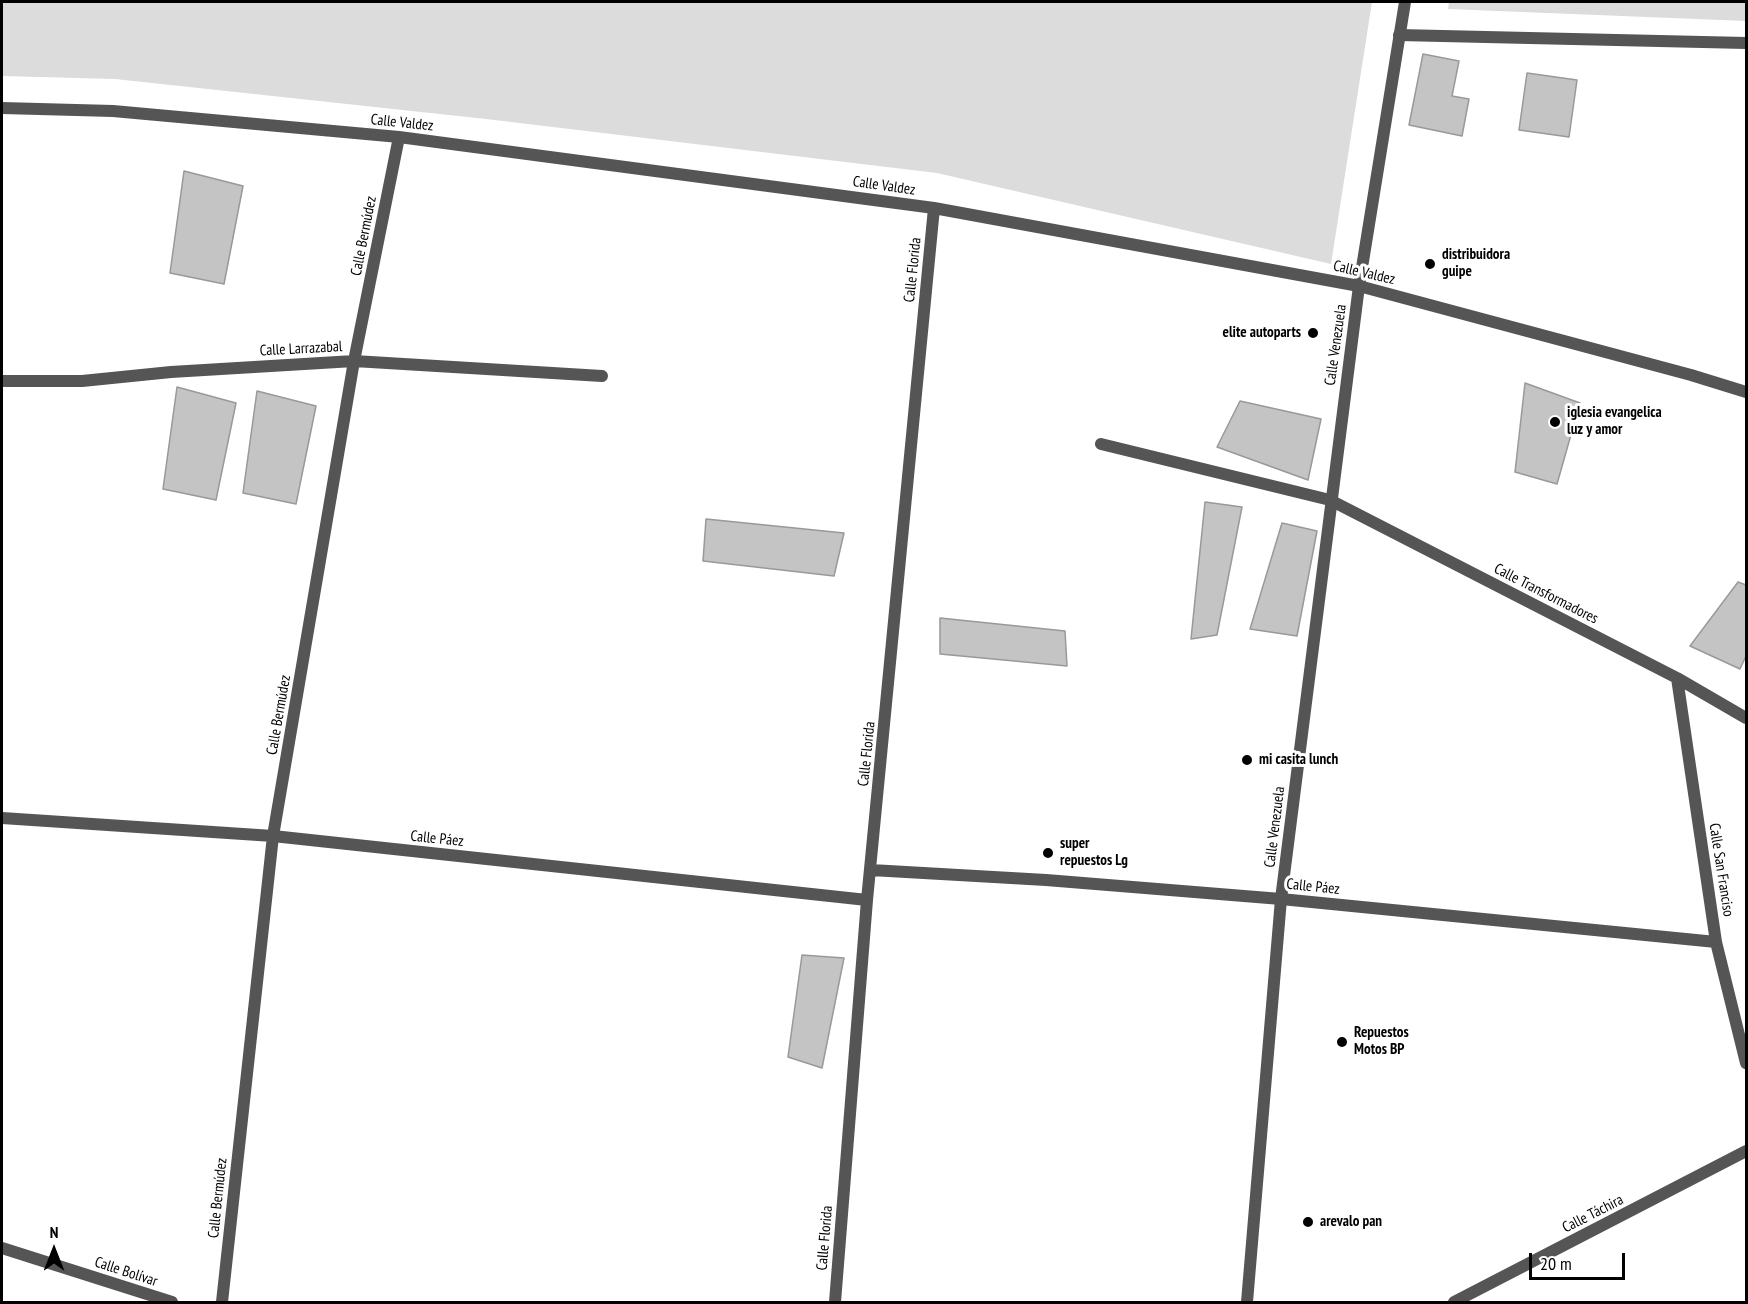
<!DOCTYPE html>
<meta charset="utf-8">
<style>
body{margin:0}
#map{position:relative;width:1748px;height:1304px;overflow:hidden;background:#fff;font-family:"PT Sans Narrow",sans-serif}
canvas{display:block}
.frame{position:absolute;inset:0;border:3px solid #000;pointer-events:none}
.north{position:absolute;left:24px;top:1220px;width:60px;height:60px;-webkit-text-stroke:4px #fff;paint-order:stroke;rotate:0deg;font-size:16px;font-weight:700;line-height:24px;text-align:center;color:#000}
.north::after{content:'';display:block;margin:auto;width:21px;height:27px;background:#000;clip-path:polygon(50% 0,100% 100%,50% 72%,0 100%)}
.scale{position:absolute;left:1529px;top:1253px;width:96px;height:27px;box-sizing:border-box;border:3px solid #000;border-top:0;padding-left:8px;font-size:18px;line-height:21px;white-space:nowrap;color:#000;-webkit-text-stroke:4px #fff;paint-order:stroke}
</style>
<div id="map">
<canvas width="1748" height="1304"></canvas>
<div class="frame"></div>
<div class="north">N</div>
<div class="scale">20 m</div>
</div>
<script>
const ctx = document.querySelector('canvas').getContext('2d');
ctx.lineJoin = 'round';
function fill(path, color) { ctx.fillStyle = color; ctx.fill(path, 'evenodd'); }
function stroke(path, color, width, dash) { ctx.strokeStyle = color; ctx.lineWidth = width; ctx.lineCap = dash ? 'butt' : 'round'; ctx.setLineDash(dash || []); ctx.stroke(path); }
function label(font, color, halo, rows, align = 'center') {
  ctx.font = font + ' "PT Sans Narrow",sans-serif'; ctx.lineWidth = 6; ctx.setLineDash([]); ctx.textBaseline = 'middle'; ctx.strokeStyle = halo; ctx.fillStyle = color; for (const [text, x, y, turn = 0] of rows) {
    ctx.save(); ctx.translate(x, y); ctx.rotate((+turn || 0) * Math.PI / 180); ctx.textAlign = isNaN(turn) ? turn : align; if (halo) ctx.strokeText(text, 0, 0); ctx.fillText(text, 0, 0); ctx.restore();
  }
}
fill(new Path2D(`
 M2 2H1372L1331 264 937 173 486 119 115 79 2 76Z
 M1449 2H1746V21L1448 9Z`), '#dcdcdc');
const building = new Path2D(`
 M1423 54 1459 61 1452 96 1469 99 1462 136 1409 125Z
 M1527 73 1577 80 1569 137 1519 130Z
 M184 171 243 186 224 284 170 273Z
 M1525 383 1580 403 1557 484 1515 472Z
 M177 387 236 403 216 500 163 489Z
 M257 391 316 406 296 504 243 493Z
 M1240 401 1321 419 1308 480 1217 447Z
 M1205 502 1242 507 1217 635 1191 639Z
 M706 519 844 533 834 576 703 561Z
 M1282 523 1317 531 1297 636 1250 629Z
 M1738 582 1746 585V656L1740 669 1690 646Z
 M940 618 1065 631 1067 666 940 654Z
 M802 955 844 958 822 1068 788 1057Z`);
fill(building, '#c4c4c4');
stroke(building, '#999', 1.5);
stroke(new Path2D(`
 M1399 35 1746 43
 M2 108 113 111 399 137 934 208 1359 286 1691 375 1746 392
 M2 381H82L171 372 354 361 602 376
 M1101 444 1330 500 1677 678 1746 718
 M1677 678 1716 942 1746 1063
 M2 818 273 836 867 900
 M871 870 1046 880 1281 899 1716 942
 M2 1248 172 1302
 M222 1302 273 836 354 361 399 137
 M835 1302 867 900 934 208
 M1454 1302 1746 1151`), '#555', 12);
stroke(new Path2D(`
 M1247 1302 1281 899 1359 286 1405 2`), '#555', 12);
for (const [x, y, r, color] of [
 [1430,264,6,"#000"],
 [1313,333,6,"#000"],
 [1555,422,6,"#000"],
 [1247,760,6,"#000"],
 [1048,853,6,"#000"],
 [1342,1042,6,"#000"],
 [1308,1222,6,"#000"]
]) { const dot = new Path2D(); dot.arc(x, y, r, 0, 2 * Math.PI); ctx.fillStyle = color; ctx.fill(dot); stroke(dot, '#fff', 2); }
label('15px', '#000', '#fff', [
 ["Calle Valdez",402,123,6],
 ["Calle Valdez",884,186,8],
 ["Calle Bermúdez",364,236,-79],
 ["Calle Florida",913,270,-84],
 ["Calle Valdez",1364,273,13],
 ["Calle Venezuela",1336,345,-82],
 ["Calle Larrazabal",301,349,-3],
 ["Calle Transformadores",1546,594,27],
 ["Calle Bermúdez",279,715,-80],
 ["Calle Florida",867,754,-84],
 ["Calle Venezuela",1275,827,-83],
 ["Calle Páez",437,839,6],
 ["Calle San Franciso",1721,870,81],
 ["Calle Páez",1313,887,6],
 ["Calle Bermúdez",218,1198,-84],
 ["Calle Táchira",1593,1214,-27],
 ["Calle Florida",825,1238,-85],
 ["Calle Bolívar",126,1272,18]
]);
label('bold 15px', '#000', '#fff', [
 ["distribuidora",1442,255],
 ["guipe",1442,272],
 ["elite autoparts",1301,333,"right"],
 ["iglesia evangelica",1567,413],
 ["luz y amor",1567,430],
 ["mi casita lunch",1259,760],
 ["super",1060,844],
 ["repuestos Lg",1060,861],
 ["Repuestos",1354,1033],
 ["Motos BP",1354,1050],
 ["arevalo pan",1320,1222]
], 'left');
</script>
